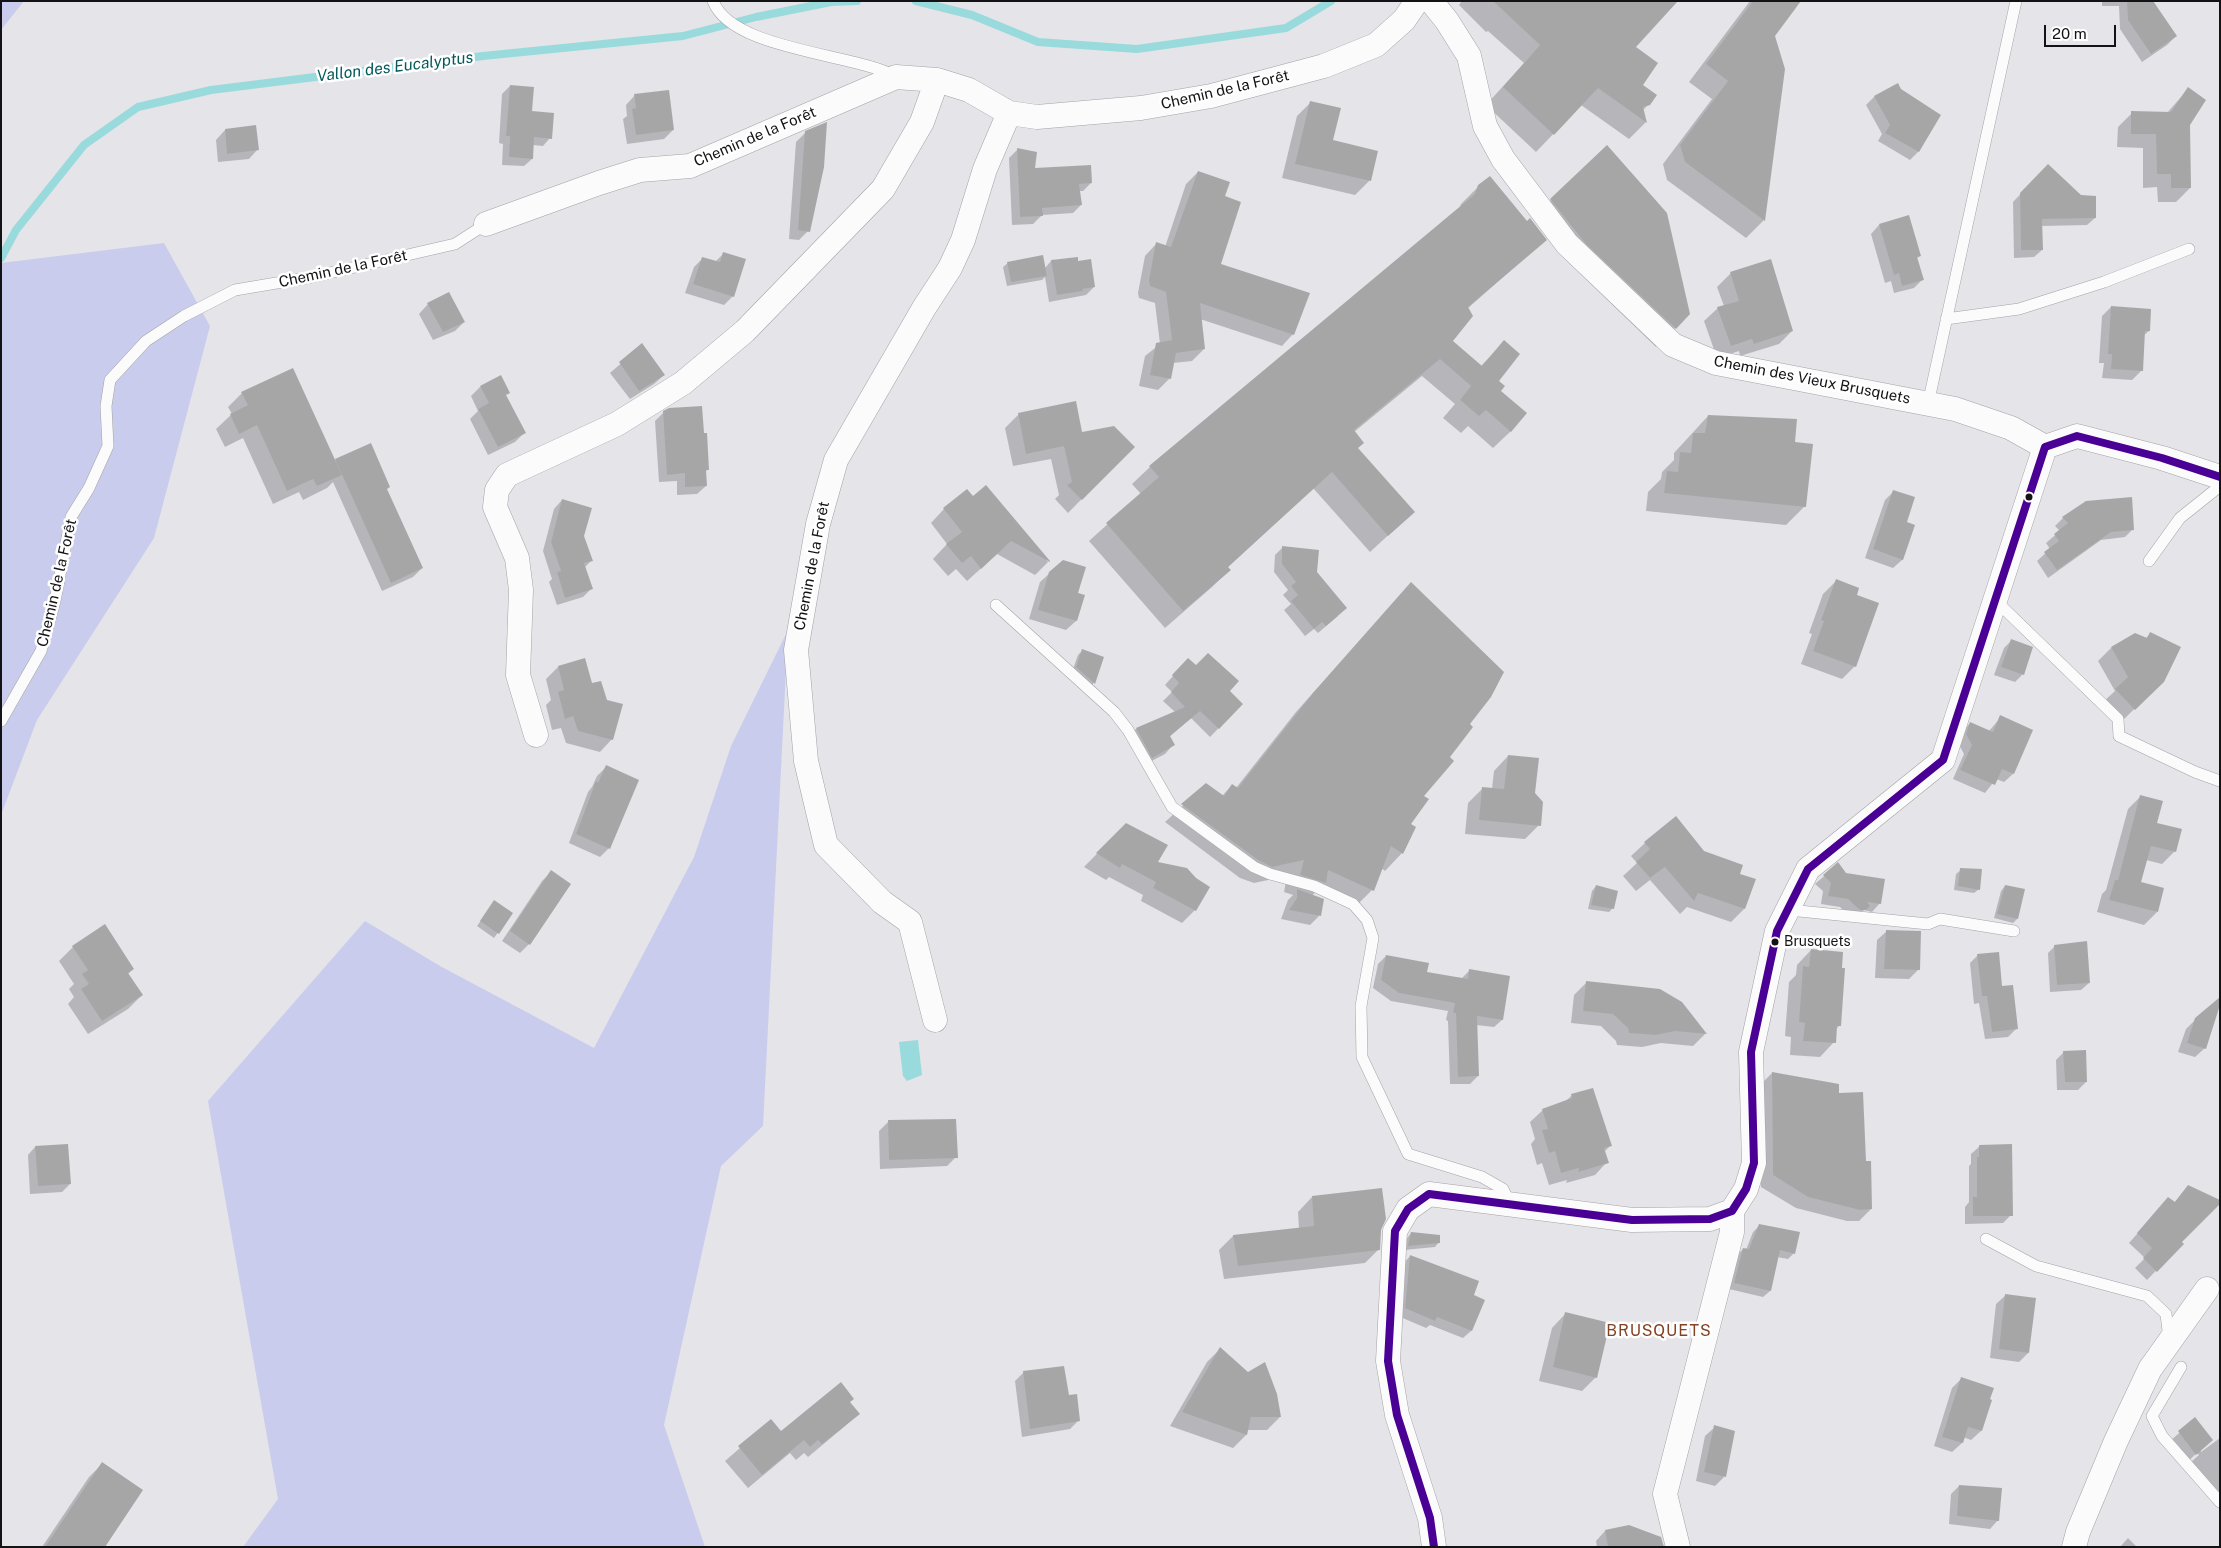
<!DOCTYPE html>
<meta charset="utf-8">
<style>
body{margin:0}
#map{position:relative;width:2221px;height:1548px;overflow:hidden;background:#e4e4e9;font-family:"Public Sans",sans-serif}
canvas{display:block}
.frame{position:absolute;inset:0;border:2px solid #131315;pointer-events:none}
.scale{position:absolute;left:2044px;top:25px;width:72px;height:22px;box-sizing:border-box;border:2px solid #131315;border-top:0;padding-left:6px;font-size:15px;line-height:18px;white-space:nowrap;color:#131315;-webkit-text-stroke:4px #fff;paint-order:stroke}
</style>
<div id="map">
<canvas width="2221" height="1548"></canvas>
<div class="frame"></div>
<div class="scale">20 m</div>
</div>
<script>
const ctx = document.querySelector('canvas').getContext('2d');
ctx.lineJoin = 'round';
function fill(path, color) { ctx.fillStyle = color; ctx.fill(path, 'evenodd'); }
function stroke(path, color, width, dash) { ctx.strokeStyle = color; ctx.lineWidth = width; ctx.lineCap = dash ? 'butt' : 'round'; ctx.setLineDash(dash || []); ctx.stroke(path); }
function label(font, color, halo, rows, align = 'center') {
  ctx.font = font + ' "Public Sans",sans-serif'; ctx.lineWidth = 5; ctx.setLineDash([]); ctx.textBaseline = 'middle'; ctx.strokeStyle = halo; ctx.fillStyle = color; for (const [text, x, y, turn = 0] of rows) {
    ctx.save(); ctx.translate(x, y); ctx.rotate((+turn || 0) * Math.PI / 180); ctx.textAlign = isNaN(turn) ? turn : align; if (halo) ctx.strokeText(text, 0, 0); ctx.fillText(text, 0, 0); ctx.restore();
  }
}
fill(new Path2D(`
 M1 1H24L1 30Z
 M164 243 210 326 154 538 37 720 1 815V263Z
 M788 630 763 1126 721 1166 664 1425 705 1547H243L278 1499 208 1101 365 921 440 966 594 1048 694 857 731 746Z`), '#cacced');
fill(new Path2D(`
 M918 1040 922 1075 907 1081 903 1076 899 1042Z`), '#99dadc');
fill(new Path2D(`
 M1462 1H1564L1634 48 1641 85 1649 104 1643 110 1646 122 1629 139 1581 105 1536 152 1486 105 1524 63 1488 31 1486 32 1459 5Z
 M1750 1H1798L1773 36 1764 220 1746 238 1667 180 1663 164 1712 99 1689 82Z
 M2102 1H2153L2176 36 2167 45 2142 62 2120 29 2119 6H2102Z
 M1897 84 1900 90 1940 115 1918 152 1910 160 1878 141 1882 134 1866 105 1874 97Z
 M510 86 550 138 543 146 532 145V159L524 166 502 165 503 144 499 143 502 94Z
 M2188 89 2190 188 2176 202H2158L2157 187 2143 188V148L2117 147 2118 127 2132 113H2167Z
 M635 95 673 130 664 139 627 144 623 119 627 116 626 105Z
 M1311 102 1332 141 1370 180 1355 195 1282 178 1297 116Z
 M225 130 258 149 249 159 218 162 216 140Z
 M806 132 808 231 799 240 789 239 796 142Z
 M1017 150 1033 169 1091 183 1083 191H1079L1081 205 1073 213 1042 215 1033 224 1012 225 1009 158Z
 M2048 165 2095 218 2087 225 2041 226 2042 250 2034 257 2014 258 2013 202Z
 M1198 172 1223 197 1219 264 1293 334 1282 346 1200 319 1204 349 1192 361 1173 363 1169 379 1158 390 1139 386 1145 356 1160 344 1155 303 1139 298 1138 293 1145 256 1156 244 1165 247 1186 184Z
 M1479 186 1545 240 1467 309 1451 341 1480 367 1504 342 1497 381 1511 431 1493 448 1468 426 1461 433 1443 418 1455 404 1422 376 1354 432 1356 448 1413 512 1395 529 1370 552 1313 488 1227 568 1229 570 1212 587 1165 628 1089 541 1141 494 1132 484 1150 467 1459 209 1461 204Z
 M1551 200 1675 328 1656 347 1568 262 1532 218Z
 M1908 216 1920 256 1916 259 1922 280 1914 288 1894 293 1891 281 1885 283 1871 234 1879 225Z
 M724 253 733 296 724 305 685 293 694 267 703 258 715 262Z
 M1076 258 1077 262 1094 287 1086 295 1049 302 1045 277 1042 280 1007 286 1003 267 1008 263 1045 268 1051 261Z
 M1770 261 1792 331 1779 344 1740 356 1739 351 1717 358 1704 321 1718 308 1724 306 1717 287 1730 274Z
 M428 304 464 322 455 331 433 340 419 314Z
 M2111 307 2149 331 2143 336 2141 371 2132 380 2102 378 2104 363H2099L2102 316Z
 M642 345 664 375 654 384 630 399 610 373Z
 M480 387 505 396 524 433 515 442 488 455 470 419 478 411 471 396Z
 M242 393 335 461 336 460 386 490 422 568 413 577 382 591 333 482 327 488 303 500 299 492 273 504 243 438 225 447 216 429 232 414 228 407Z
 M664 412 708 469 705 472 706 486 697 494 677 495V481L659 482 655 421Z
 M1019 414 1082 434 1133 447 1068 513 1055 499 1059 495 1051 459 1013 466 1005 428Z
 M1708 416 1794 443 1805 506 1786 525 1646 511 1648 492 1661 479 1662 472 1674 460V453Z
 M986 486 1048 562 1035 575 997 554 967 581 956 569 948 576 933 559 947 544 931 523 944 509 973 498Z
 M1894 491 1905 523 1913 526 1902 560 1893 568 1865 558 1885 500Z
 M562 500 583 536 591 561 584 568 591 589 583 597 557 605 549 582 552 579 543 551 554 509Z
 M2063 518 2133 529 2125 537 2101 540 2048 578 2037 561 2050 549 2046 543 2060 531 2055 526Z
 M1283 547 1316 572 1338 616 1318 633 1314 629 1305 636 1284 610 1291 604 1283 595 1288 590 1274 572 1275 555Z
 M1050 573 1076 594V621L1066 630 1029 619 1040 582Z
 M1836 581 1855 596V666L1842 679 1801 664 1812 634 1809 633 1823 594Z
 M1411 583 1468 724 1423 796 1410 825 1402 853 1385 871 1381 868 1372 890 1355 907 1317 890 1312 896 1319 916 1310 925 1281 919 1288 900 1293 895 1284 892 1287 876 1254 883 1240 878 1165 822 1206 785 1222 796 1232 785 1236 788 1296 712Z
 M2150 634 2163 681 2121 722 2102 703 2115 691 2098 661 2111 648 2145 639Z
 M2011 641 2032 648 2022 675 2015 682 1994 675 2004 648Z
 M1082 651 1102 657 1093 684 1089 688 1072 672 1078 655Z
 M558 667 591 685 612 739 600 752 566 743 561 728 552 730 546 705 551 700 546 679Z
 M1180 668 1228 691 1242 704 1210 737 1191 718 1169 737 1173 745 1165 754 1144 765 1128 737 1136 729 1175 712 1163 701 1172 692 1165 685Z
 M2001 717 2032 731 2013 774 2004 782 1996 779 1985 793 1953 779 1964 754 1958 743 1962 732 1970 723 1989 731Z
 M1508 756 1539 825 1525 839 1465 834 1468 803 1482 789H1492L1494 771Z
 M606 767 609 848 600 857 569 843 588 792 592 787 597 776Z
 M2141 796 2156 824 2175 851 2162 864 2146 860 2140 883 2157 912 2144 925 2097 912 2102 894 2106 890 2128 809Z
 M1126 824 1195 910 1182 923 1141 901 1143 895 1109 877 1106 880 1084 867Z
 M1645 843 1703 852 1738 874 1744 909 1731 922 1687 907 1680 914 1650 880 1636 891 1623 876 1637 863 1631 856Z
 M1838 864 1845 874 1880 903 1872 912 1864 910 1856 918H1851L1840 907 1821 904 1823 891 1815 884Z
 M1961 870 1979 889 1974 893 1954 890 1956 874Z
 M551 872 529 944 520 953 502 941 542 881Z
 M1596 886 1613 908 1609 912 1588 909 1592 891Z
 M2005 886 2017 919 2013 923 1994 918 2001 891Z
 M494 902 512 913 494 938 477 926Z
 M1887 931 1919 969 1909 979 1875 978 1877 940Z
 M2055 946 2089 983 2081 990 2050 992 2048 953Z
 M73 947 133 969 128 974 142 995 128 1009 88 1034 68 1004 74 997 69 989 74 984 59 961Z
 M1811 950 1840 1025 1835 1030 1834 1042 1820 1057 1790 1055 1791 1037 1785 1036 1789 982 1796 975 1797 965Z
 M1978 955 2001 988 2016 1029 2008 1037 1985 1039 1979 1003 1974 1004 1970 963Z
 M1386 956 1426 974 1462 978 1470 970 1502 1020 1494 1027 1476 1025 1478 1076 1470 1084H1450L1448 1021 1446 1020 1448 1011 1391 1001 1373 988 1378 964Z
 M1587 982 1681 1003 1705 1034 1693 1046 1661 1043 1642 1047 1617 1045 1616 1041 1601 1026 1571 1023 1574 995Z
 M2196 1019 2205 1048 2195 1057 2178 1052 2186 1029Z
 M2064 1052 2086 1082 2078 1090H2057L2056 1060Z
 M1772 1073 1838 1094 1865 1162 1871 1209 1859 1221H1847L1796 1208 1761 1187 1760 1085Z
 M1572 1095 1610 1146 1604 1152 1607 1162 1595 1175 1566 1183 1567 1180 1549 1185 1542 1163 1537 1165 1531 1144 1535 1139 1530 1122 1543 1110 1565 1102Z
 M888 1122 956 1157 947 1166 880 1169 879 1131Z
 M1980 1146 2011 1215 2003 1223 1965 1224V1207L1969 1202V1166L1971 1164V1154Z
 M35 1147 70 1184 62 1192 30 1194 28 1155Z
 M2188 1186 2180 1242 2182 1244 2147 1280 2135 1268 2145 1258 2129 1243 2160 1208 2174 1203Z
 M1381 1189 1379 1249 1365 1263 1224 1279 1219 1250 1233 1236 1299 1229 1298 1212 1312 1197Z
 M1760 1225 1794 1253 1788 1259 1777 1257 1770 1291 1763 1297 1729 1289 1736 1256 1743 1249 1746 1250 1753 1232Z
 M1411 1233 1439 1242 1435 1247 1404 1250 1405 1241Z
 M1410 1256 1472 1296 1483 1300 1471 1331 1463 1338 1430 1325 1426 1328 1398 1316 1403 1264Z
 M2006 1295 2028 1353 2019 1362 1990 1358 1996 1304Z
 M1566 1313 1596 1377 1582 1391 1539 1381 1552 1328Z
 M1220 1349 1248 1374 1280 1417 1267 1430H1247L1246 1435 1233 1448 1170 1426 1207 1362Z
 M1024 1372 1068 1396 1078 1421 1070 1429 1022 1437 1015 1381Z
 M1961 1379 1981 1431 1971 1440 1963 1437 1962 1443 1952 1452 1934 1446 1952 1388Z
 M848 1402 858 1414 844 1427 808 1457 804 1453 796 1460 790 1453 748 1488 725 1461 771 1421 781 1433Z
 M2195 1419 2201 1452 2220 1438V1499L2191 1462 2199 1455 2197 1453 2186 1463 2169 1442Z
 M1715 1427 1724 1477 1715 1486 1696 1481 1705 1436Z
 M102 1464 104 1547H42L89 1477Z
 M1959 1486 1998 1520 1990 1529 1949 1524 1951 1494Z
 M1605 1531 1651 1547H1597L1596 1541Z
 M2128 1538 2137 1547H2120Z`), '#0003');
stroke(new Path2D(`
 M916 1 972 15 1038 42 1137 49 1286 28 1331 1
 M1 258 16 230 84 145 138 107 211 90 483 56 683 36 756 17 831 2 857 1`), '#99dadc', 8);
fill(new Path2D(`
 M1493 1H1678L1636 47 1658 63 1643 85 1657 95 1650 105 1643 107 1647 123 1598 88 1554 135 1503 87 1540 45Z
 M1753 1H1801L1775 36 1785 69 1765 221 1685 162 1680 145 1728 81 1706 64Z
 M2127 1H2153L2177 36 2151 54 2128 20Z
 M1898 83 1901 89 1941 115 1919 152 1885 133 1890 125 1874 96Z
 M510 85 534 87 532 111 554 113 552 139 534 137 533 159 509 157 510 136H506Z
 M2188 87 2206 100 2190 125 2191 188H2171V174H2157L2156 134H2131V111L2171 112Z
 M669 90 674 130 636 135 632 109 636 108 634 94Z
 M1310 101 1341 108 1333 140 1378 151 1371 181 1295 164Z
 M827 122 824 167 810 232 798 230 805 131Z
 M256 125 259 150 227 154 225 129Z
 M1607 145 1667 213 1690 314 1676 329 1586 244 1550 199Z
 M1017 148 1037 152 1035 168 1091 165 1092 183 1079 184 1082 205 1042 208 1043 216 1020 217Z
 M2048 164 2081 195 2096 196V218L2042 219 2043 250H2021L2020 193Z
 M1198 171 1230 182 1225 196 1241 202 1221 264 1310 293 1294 335 1200 303 1205 349 1176 353 1171 379 1150 375 1156 343 1172 340 1166 292 1150 286 1149 280 1156 242 1171 247Z
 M1490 176 1527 221 1530 218 1547 240 1468 307 1473 316 1453 341 1482 366 1504 340 1520 354 1499 381 1505 386 1501 391 1527 413 1511 432 1486 410 1479 416 1460 400 1471 386 1440 359 1354 430 1364 443 1358 448 1415 512 1388 536 1332 472 1228 567 1231 570 1183 611 1106 523 1159 477 1149 466 1475 194 1478 185Z
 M1909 215 1921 256 1917 257 1924 280 1902 286 1899 273 1894 275 1879 224Z
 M723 252 746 259 734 297 693 284 702 257 720 262Z
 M1043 255 1047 276 1011 282 1007 262Z
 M1078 257V261L1091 259 1095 287 1082 289 1083 291 1057 295 1051 260Z
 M1771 259 1793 331 1754 344 1752 339 1731 346 1717 307 1739 301 1730 272Z
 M449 292 465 322 443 332 427 303Z
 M2111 306 2151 309 2150 331H2145L2143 371 2111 369 2112 354H2108Z
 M642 343 665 375 639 391 619 362Z
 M293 368 342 475 317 486 313 479 287 491 257 425 239 434 230 414 248 405 241 392Z
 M501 375 510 393 506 395 526 433 498 447 478 409 489 403 480 386Z
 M1076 401 1082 432 1114 426 1135 447 1082 500 1067 485 1072 482 1064 446 1026 454 1018 413Z
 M702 406 704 433H707L709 470H706L707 486 685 487V473L667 475 663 411 669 408Z
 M1708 415 1797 419 1795 442 1813 444 1806 507 1664 493 1667 471 1678 472 1680 452 1691 453 1693 433H1705Z
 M371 443 390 487 387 489 423 568 391 583 335 459Z
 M986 485 1050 561V562L1011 541 981 569 971 556 962 563 946 544 962 532 943 508 967 489 973 496Z
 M1893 490 1915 497 1907 522 1915 525 1903 560 1873 549Z
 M2132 497 2134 530 2111 532 2057 570 2044 552 2059 541 2054 534 2068 523 2062 517 2086 501Z
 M562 499 592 508 584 536 593 561 584 563 593 589 565 598 557 572 561 571 551 542Z
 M1282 546 1319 550 1317 572 1347 608 1326 626 1322 622 1314 629 1291 601 1298 595 1291 586 1296 582 1282 564Z
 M1063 560 1086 567 1078 593 1085 595 1077 621 1038 610 1049 572Z
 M1836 579 1859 588 1857 595 1879 603 1856 667 1813 651 1824 621 1821 620Z
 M1411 582 1504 672 1491 697 1470 724 1473 727 1450 757 1454 761 1424 796 1429 799 1411 824 1416 827 1403 854 1391 846 1374 891 1328 870 1326 883 1300 875 1304 860 1272 867 1258 860 1181 804 1206 783 1224 796 1232 784 1238 788 1313 693Z
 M2150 632 2181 647 2164 682 2135 710 2115 689 2128 677 2111 647 2135 633 2147 638Z
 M2011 639 2033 647 2024 675 2001 667Z
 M1082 649 1104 657 1095 684 1076 667Z
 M1208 653 1239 681 1230 691 1243 704 1219 729 1200 711 1170 736 1175 745 1152 758 1136 728 1185 707 1171 692 1179 683 1172 675 1188 658 1196 665Z
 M585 658 592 683 601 681 607 700 623 704 613 740 578 731 573 716 565 719 558 692 564 690 558 666Z
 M2000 715 2033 730 2014 774 2002 769 1995 785 1960 770 1972 745 1966 734 1970 722 1993 732Z
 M1508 755 1539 758 1535 793 1543 802 1541 826 1479 820 1482 787 1504 789Z
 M606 765 639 780 610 849 576 834 593 789 596 781 598 783Z
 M2140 795 2163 801 2157 823 2182 829 2176 852 2151 846 2141 882 2164 888 2158 912 2109 900 2115 880H2118Z
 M1676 816 1704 851 1743 865 1740 874 1756 879 1745 909 1698 893 1694 901 1665 867 1650 878 1636 862 1650 849 1644 842Z
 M1126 823 1168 845 1158 862 1187 868 1196 878 1210 887 1196 911 1153 888 1156 882 1122 864 1120 868 1096 853Z
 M1838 862 1846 873 1885 879 1881 904 1867 902 1870 906 1866 910H1860L1848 899 1828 896 1831 883 1823 875Z
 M1960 868 1982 869 1980 890 1958 886Z
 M551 870 571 884 530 945 510 931Z
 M1596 885 1618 891 1614 909 1591 905Z
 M2005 885 2025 889 2018 919 1997 914Z
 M1297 889 1324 899 1321 916 1289 910 1297 898Z
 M494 900 513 913 499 934 480 921Z
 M105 924 134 969 128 973 143 995 102 1021 81 989 89 984 82 974 88 970 72 946Z
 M1886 930 1921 931 1920 970 1884 969Z
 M2087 941 2090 983 2057 985 2054 945Z
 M1811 949 1843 952 1842 968H1845L1841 1026H1837L1836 1043 1803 1041 1805 1023 1799 1022 1803 966 1809 967Z
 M1999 952 2002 986 2013 985 2018 1029 1992 1032 1987 996H1982L1977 954Z
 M1386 955 1429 963 1427 972 1468 979 1469 969 1510 976 1503 1020 1477 1016 1479 1076 1458 1077 1456 1013H1453L1455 1003 1399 993 1381 980Z
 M1586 981 1660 989 1682 1002 1707 1034 1675 1031 1656 1035 1629 1033 1628 1028 1613 1014 1583 1011Z
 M2220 997V1005L2206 1049 2187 1043 2195 1018Z
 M2086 1050 2087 1082H2065L2063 1051Z
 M1772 1072 1839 1084V1093L1863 1092 1866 1161H1871L1872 1209 1860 1210 1808 1197 1773 1175Z
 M1593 1088 1612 1146 1604 1148 1609 1163 1578 1172 1579 1168 1561 1173 1555 1151 1549 1153 1542 1130 1548 1129 1542 1109 1572 1098 1571 1094Z
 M956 1119 958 1158 889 1160 888 1120Z
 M68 1144 71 1184 38 1186 35 1146Z
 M2012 1144 2013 1216H1973V1197H1977V1157H1979V1145Z
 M2188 1185 2220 1200V1204L2182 1242 2184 1244 2157 1272 2143 1258 2152 1248 2137 1233 2168 1197 2175 1202Z
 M1382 1188 1386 1219 1381 1230 1380 1250 1238 1266 1233 1235 1314 1226 1312 1196Z
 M1759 1224 1800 1232 1795 1254 1780 1250 1771 1291 1734 1283 1743 1248 1749 1249Z
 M1411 1232 1440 1235V1243L1408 1246Z
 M1410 1255 1479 1281 1474 1295 1485 1300 1472 1331 1437 1317 1435 1321 1405 1308Z
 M2005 1294 2036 1298 2029 1353 1999 1349Z
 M1565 1312 1610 1323 1597 1378 1553 1367Z
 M1220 1347 1248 1372 1265 1362 1277 1394 1281 1417H1251L1247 1435 1182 1412Z
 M1064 1366 1069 1395 1077 1394 1080 1421 1030 1429 1023 1371Z
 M1961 1377 1994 1388 1990 1399 1992 1400 1982 1431 1968 1427 1963 1443 1942 1437Z
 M841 1382 854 1399 850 1402 860 1414 822 1444 818 1440 810 1447 804 1440 762 1475 738 1446 771 1419 781 1431Z
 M2195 1417 2213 1440 2196 1455 2178 1431Z
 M1714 1425 1735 1431 1726 1477 1704 1472Z
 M102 1462 143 1490 105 1547H45Z
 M1959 1485 2002 1488 1999 1521 1957 1516Z
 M1629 1525 1661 1537 1664 1547H1608L1605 1530Z`), '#a7a6a7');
const service = new Path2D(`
 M713 1C732 50 851 53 895 76
 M1946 319 2019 309 2104 282 2189 249
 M1928 404 2016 1
 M2149 561 2180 518 2220 486
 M1995 600 2118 719 2119 736 2195 772 2220 781
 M996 605 1114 712 1128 730 1172 807 1254 867 1270 874 1314 886 1353 904 1367 920 1373 938 1361 1006 1362 1057 1408 1154 1482 1177 1503 1189 1510 1204
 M1 721 41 651 55 601 71 517 89 488 108 446 106 406 110 380 146 341 184 316 235 290 312 277 455 244 486 224
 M1790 905 1799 911 1928 924 1940 919 2014 931
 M1986 1239 2036 1266 2147 1296 2166 1314 2169 1339
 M2181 1367 2152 1416 2162 1436 2220 1502`);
const minor = new Path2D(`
 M1431 1 1447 21 1469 56 1485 126 1503 159 1567 244 1673 345 1716 363 1955 409 2011 428 2045 447
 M486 224 599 183 640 170 690 166 896 77 937 80 969 90 1009 113 1037 117 1141 108 1211 96 1324 66 1376 45 1404 20 1417 1
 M536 735 518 675 521 590 517 558 495 507 497 490 507 475 617 424 683 383 745 331 883 189 922 122 937 80
 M935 1020 910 922 882 902 826 845 806 761 796 650 818 524 836 460 924 308 950 268 963 240 985 169 1009 113
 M1434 1547 1430 1518 1397 1415 1388 1361 1395 1231 1408 1209 1429 1194 1632 1220 1710 1219 1732 1211 1746 1189 1754 1163 1751 1052 1777 931 1808 869 1943 760 2045 447 2077 436 2162 458 2220 477
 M1678 1547 1665 1494 1732 1232V1211
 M2074 1547 2078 1532 2116 1441 2150 1369 2207 1289`);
stroke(service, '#a3a3a6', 12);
stroke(minor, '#a3a3a6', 25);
stroke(service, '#fbfbfc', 11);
stroke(minor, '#fbfbfc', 24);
stroke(new Path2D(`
 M1434 1547 1430 1518 1397 1415 1388 1361 1395 1231 1408 1209 1429 1194 1632 1220 1710 1219 1732 1211 1746 1189 1754 1163 1751 1052 1777 931 1808 869 1943 760 2045 447 2077 436 2162 458 2220 477`), '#4a0095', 8);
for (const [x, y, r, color] of [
 [2029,497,4.5,"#131315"],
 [1775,942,4.5,"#131315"]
]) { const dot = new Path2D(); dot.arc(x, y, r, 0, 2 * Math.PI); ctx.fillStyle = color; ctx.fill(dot); stroke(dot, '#fff', 2); }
label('14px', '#131315', '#fff', [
 ["Brusquets",1784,942]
], 'left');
label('15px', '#131315', '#fff', [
 ["Chemin de la Forêt",1225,90,-13],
 ["Chemin de la Forêt",755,137,-23],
 ["Chemin de la Forêt",343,269,-12],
 ["Chemin des Vieux Brusquets",1812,380,11],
 ["Chemin de la Forêt",812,566,-79],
 ["Chemin de la Forêt",57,583,-77]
]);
label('italic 16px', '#045a5b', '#fff', [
 ["Vallon des Eucalyptus",395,67,-7]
]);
ctx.letterSpacing = '1px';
label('16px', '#844224', '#fff', [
 ["BRUSQUETS",1659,1331]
]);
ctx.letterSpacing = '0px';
</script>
